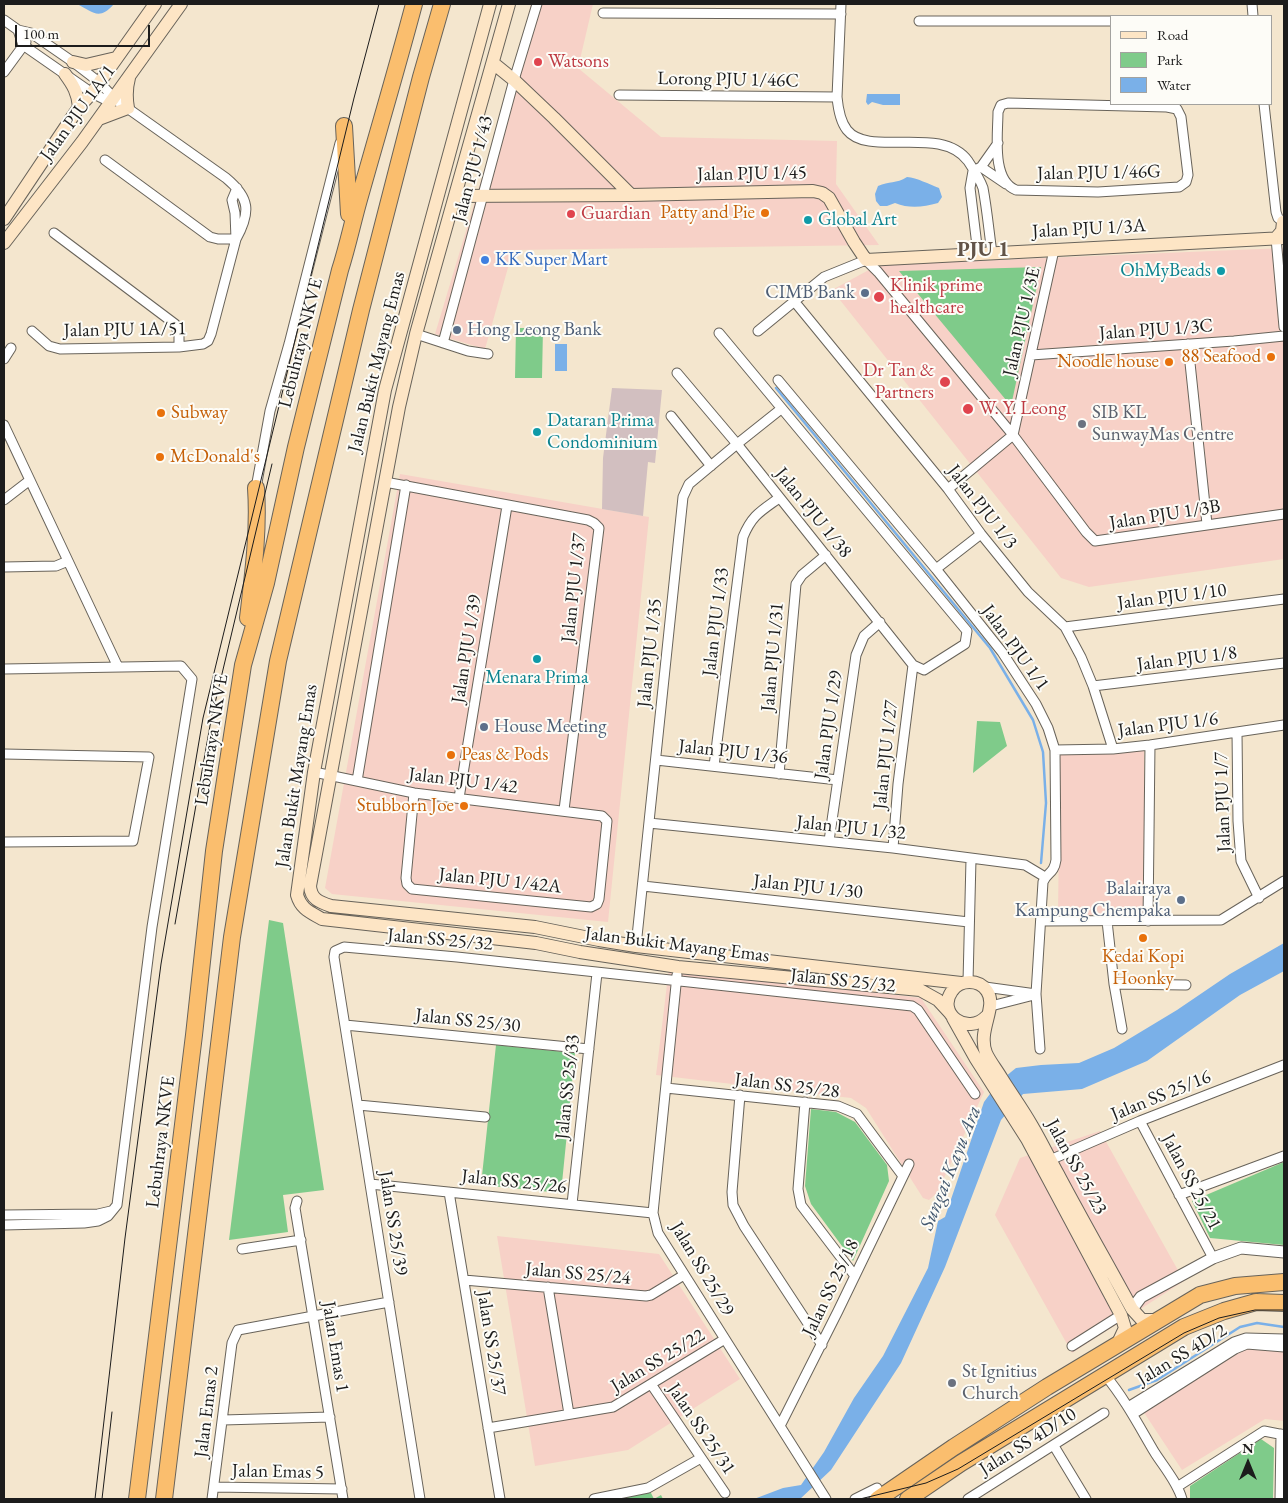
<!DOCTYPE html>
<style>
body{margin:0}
#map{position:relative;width:1288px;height:1503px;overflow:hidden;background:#f4e6ce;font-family:"EB Garamond",serif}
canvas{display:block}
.frame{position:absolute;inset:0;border:5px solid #1c1c1c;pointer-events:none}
.legend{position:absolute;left:1110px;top:15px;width:162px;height:90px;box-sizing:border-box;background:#fdfcf7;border:1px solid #a3a29f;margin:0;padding:6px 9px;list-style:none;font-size:15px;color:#1c1c1c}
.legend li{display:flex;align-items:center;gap:10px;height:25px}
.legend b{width:25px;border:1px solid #a3a29f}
.north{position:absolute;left:1223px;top:1438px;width:50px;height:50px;-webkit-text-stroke:4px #fdfcf7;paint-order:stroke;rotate:0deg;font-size:14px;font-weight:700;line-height:20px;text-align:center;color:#1c1c1c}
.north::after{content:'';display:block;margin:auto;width:18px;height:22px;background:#1c1c1c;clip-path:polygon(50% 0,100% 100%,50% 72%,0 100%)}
.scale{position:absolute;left:15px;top:25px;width:135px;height:22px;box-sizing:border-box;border:2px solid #1c1c1c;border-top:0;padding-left:6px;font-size:15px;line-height:18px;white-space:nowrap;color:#1c1c1c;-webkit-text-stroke:4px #fdfcf7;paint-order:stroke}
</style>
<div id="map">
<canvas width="1288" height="1503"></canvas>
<div class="frame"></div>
<ul class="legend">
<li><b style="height:6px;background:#fde5c5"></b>Road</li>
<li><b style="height:14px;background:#7fcb8a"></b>Park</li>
<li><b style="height:14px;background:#7ab0e8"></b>Water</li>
</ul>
<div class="north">N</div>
<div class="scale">100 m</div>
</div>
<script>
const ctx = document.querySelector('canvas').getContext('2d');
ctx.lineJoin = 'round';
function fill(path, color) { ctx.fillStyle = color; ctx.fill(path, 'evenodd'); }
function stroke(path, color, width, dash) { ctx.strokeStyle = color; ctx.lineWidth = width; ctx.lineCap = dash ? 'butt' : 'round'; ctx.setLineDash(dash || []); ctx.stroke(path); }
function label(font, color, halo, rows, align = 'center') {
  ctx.font = font + ' "EB Garamond",serif'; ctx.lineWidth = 4; ctx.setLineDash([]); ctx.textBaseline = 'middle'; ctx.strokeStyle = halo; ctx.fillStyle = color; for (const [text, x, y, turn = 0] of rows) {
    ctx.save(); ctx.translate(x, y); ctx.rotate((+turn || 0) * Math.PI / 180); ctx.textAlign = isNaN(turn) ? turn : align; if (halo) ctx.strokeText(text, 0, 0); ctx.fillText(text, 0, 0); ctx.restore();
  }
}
fill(new Path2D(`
 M531 4H593L578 68 661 137 837 141 836 184 879 245 513 250 485 349 435 334 514 71Z
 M1284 248V559L1089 587 1061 578 832 290 878 265Z
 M400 474 649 517 608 922 332 894 325 888Z
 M1144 750V915H1058L1060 754Z
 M669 968 921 998 984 1092 937 1193 929 1200 923 1198 866 1108 851 1098 656 1075Z
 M1100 1131 1184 1281 1072 1353 995 1215 1020 1158Z
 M497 1236 659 1254 740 1379 628 1450 535 1466Z
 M1242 1342 1284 1344V1421L1265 1419 1182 1470 1139 1405Z`), '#f7d1c7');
fill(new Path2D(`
 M612 388 662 390 655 463 648 462 643 516 602 509 603 458Z`), '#d2bfc0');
fill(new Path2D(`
 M1041 267 1011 406 899 271Z
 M516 328H543L542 378H515Z
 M977 721 1000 722 1007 746 973 773Z
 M269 920 283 923 324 1190 283 1195 288 1232 229 1240Z
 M496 1045 575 1053 561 1193 481 1185Z
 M811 1109 836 1112 855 1122 887 1165 889 1181 853 1261 811 1204 805 1186Z
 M1284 1162V1245L1210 1238 1192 1201Z
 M1261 1439 1274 1448 1273 1499H1190V1486Z
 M650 1491 654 1499 661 1495 663 1499H615Z`), '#7fcb8a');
fill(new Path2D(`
 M77 4H114C99 21 93 12 77 4Z
 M867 94H900V105H883L872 102 868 105 866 102Z
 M907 177C917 178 929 184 939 188L942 197 938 203C923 207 910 209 895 203L887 206H880L876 201 875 194 878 186C889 181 896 184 907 177Z
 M555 344H567V371H555Z
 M1284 943V971L1240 995 1147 1061 1082 1089 1023 1094 1001 1120 945 1267 901 1363 831 1470 800 1499H754L783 1488 801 1485 824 1452 854 1398 883 1356 928 1268 938 1221 945 1217 984 1102 998 1083 1011 1072 1016 1068 1041 1065 1079 1063 1114 1048 1177 1010 1230 974Z`), '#7ab0e8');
stroke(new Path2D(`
 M776 388 990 648 1033 720 1043 752 1046 803 1041 863
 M1129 1390 1157 1380 1240 1327 1257 1323 1284 1327`), '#7ab0e8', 2.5);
const minor = new Path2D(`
 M841 4 837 97C838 108 840 121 847 130 869 158 941 124 968 161 972 167 981 182 983 188 987 209 989 232 992 253
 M1252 4 1253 16
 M603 13 841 14
 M4 20 18 30 31 33 73 62 99 82 116 100 226 178C250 198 251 212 236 239L211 334 208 341 203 344 179 347 60 349 49 346 32 331
 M919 21H1112
 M18 30 23 45 92 93 110 102 114 101
 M4 72 26 42
 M619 95 837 97
 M1008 103 1167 107 1177 109 1181 117 1188 175 1186 182 1179 187 1098 192 1016 190C991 180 998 134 998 112L1001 105Z
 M1264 104 1276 212 1278 218 1284 222
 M105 160 210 237 218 239H236
 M981 167 1006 184
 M973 171 970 188 978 254
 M973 171 981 167 998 143
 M54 233 175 324 179 335V347
 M1276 238 1284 327
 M236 239 235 213 232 200 237 188
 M794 301 948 489 981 534 1028 592 1065 627 1081 657 1093 686 1113 749
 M758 331 824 277 866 260 878 272 1013 435 1086 532 1095 541 1284 514
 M416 334 468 351 488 354
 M443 343 514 80 537 4
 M1188 344 1207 524
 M1031 355 1234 341 1284 336
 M4 359 11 348
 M677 373 737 444 913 665 924 670 965 644 967 631 719 333
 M778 380 936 569 1002 652 1036 704 1048 728 1055 750 1056 860C1054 874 1047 872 1043 882L1036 994 1040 1049
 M671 416 711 466
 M4 425 118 667
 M385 482 588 520 594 523 599 528 564 810
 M256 488 270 411 289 344 340 143
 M948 489 1013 435 1054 250
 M4 500 30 480
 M4 567 56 566 68 561
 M936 569 981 534
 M1065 627 1284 599
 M4 669 181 666 192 679 152 927 117 1205 108 1216 98 1221 84 1223 4 1225
 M1093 686 1284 663
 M1237 732 1238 821 1241 861 1259 898
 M1055 750 1113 749 1150 745 1284 725
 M4 754 149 757 133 841 4 842
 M656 760 838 780
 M714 766 743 537C752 515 761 511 779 498
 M314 772 414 793 602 816 607 821 599 899 597 904 591 907 412 889 407 884 406 878 414 793
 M779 774 796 584 802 575 826 555
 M357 781 406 485
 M459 798 507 506
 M649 823 893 848 1025 865 1045 877
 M829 841 856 655 864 636 880 622
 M893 848 898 784 913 665
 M643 886 969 922
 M1041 921 1221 920 1284 881
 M1107 921 1114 984 1122 1029
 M1148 921 1150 745
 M636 946 683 497 689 484 737 444 781 409
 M677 975 653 1213 658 1233 826 1499
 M968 982 971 859
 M1114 984 1186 985
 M985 987 1036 994
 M991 1006 1034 995
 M345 1025 589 1049
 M666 1088 838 1106 857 1114 903 1176
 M740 1095 732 1192 733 1205 744 1226 822 1345
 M805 1102 798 1189 801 1205 855 1276
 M358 1105 485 1117
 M1140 1121 1213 1258
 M1050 1160 1140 1121 1284 1065
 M370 1184 653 1213
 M449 1192 500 1499
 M1179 1195 1284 1156
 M297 1201 295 1208 343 1499
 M572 1204 597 973
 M4 1215 98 1214 111 1211
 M242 1249 301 1240
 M464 1280 646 1296 651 1295 684 1275
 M548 1287 569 1414
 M1072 1346 1121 1315
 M1105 1375C1125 1399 1139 1426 1155 1453 1164 1467 1177 1482 1182 1499
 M651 1384 725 1493
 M1128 1407 1234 1342 1246 1338 1284 1339
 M1133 1414 1235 1349 1247 1344 1284 1347
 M223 1420 330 1417
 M780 1426 838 1311 909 1164
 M488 1428 613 1407 725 1339
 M1054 1446 1086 1499
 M214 1487 342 1489
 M1177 1487 1264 1431 1284 1435
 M212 1499 232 1343 238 1330 389 1302
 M420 1499 334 957 335 951 344 947 457 957 912 1006 918 1010 975 1094
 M594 1499 648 1488 701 1458
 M855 1499 877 1488
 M968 1499 1104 1413
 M1280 1499 1281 1434`);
const tertiary = new Path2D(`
 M1132 1309 1141 1297 1213 1258 1241 1248 1284 1252`);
const secondary = new Path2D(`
 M490 4 385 390 314 772 297 895C301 909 310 912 322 919L536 943 580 952 678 967 920 990 938 1000 950 1013
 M509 4 416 334 399 407 310 886C311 899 319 902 331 906L535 927 599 940 636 946 961 983
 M73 62 86 65 116 58
 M493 63 514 80 554 118 631 195
 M65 74C73 85 78 93 79 107
 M99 119 128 108C126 97 126 89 129 78
 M455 196 631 195 813 191 822 193 829 198 854 242 866 260 1284 238
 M4 219 79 107 92 93 155 4
 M1276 238 1282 231 1283 222
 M4 243 82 142 181 4
 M987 1016C967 1037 936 1013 952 991 960 979 979 979 987 991 998 1007 977 1030 986 1053 990 1062 997 1070 1002 1079 1012 1095 1023 1110 1032 1126 1042 1143 1050 1160 1059 1176 1083 1221 1108 1265 1132 1309L1142 1320H1157
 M953 1018 976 1059 1027 1139 1121 1315 1125 1328 1117 1345`);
const motorway = new Path2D(`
 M344 126 349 214
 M248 618C253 575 259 531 256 488
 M137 1499 194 1035 214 851 243 665 266 583 296 447 340 270C348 245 353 220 360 196 378 132 397 68 414 4
 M164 1499 232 937 278 661 361 310 421 77 442 4
 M878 1499 954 1447 1047 1387 1200 1295 1235 1286 1284 1282
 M908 1499 961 1463 1184 1327 1224 1311 1256 1302 1284 1303`);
stroke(minor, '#68635a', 11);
stroke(tertiary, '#68635a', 13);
stroke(secondary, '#68635a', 14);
stroke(motorway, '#68635a', 18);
stroke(minor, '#fff', 9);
stroke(tertiary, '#fff', 11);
stroke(secondary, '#fde5c5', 12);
stroke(motorway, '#fabe6e', 16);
stroke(new Path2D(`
 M175 924 211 720 272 464
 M95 1499 125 1238 161 964 203 718 354 98 379 4
 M102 1499 112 1412
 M860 1499 926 1483 958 1469 1184 1333 1219 1318 1255 1310H1284`), '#1c1c1c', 1);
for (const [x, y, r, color] of [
 [538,62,5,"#e0444e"],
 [765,213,5,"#e8710a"],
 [571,214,5,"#e0444e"],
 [808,220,5,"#0f9aa8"],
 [485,260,5,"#3f7fe0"],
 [1221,271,5,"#0f9aa8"],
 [865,293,5,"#5c6f8a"],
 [879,297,6,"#e0444e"],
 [457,330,5,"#5c6f8a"],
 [1271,357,5,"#e8710a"],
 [1169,362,5,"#e8710a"],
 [945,382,6,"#e0444e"],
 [968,409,6,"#e0444e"],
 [161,413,5,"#e8710a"],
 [1082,424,5,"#6b7280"],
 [537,432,5,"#0f9aa8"],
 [160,457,5,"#e8710a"],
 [537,659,5,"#0f9aa8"],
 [484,727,5,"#5c6f8a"],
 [451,755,5,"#e8710a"],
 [464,806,5,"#e8710a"],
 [1181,900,5,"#5c6f8a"],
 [1143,938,5,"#e8710a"],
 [952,1383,5,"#6b7280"]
]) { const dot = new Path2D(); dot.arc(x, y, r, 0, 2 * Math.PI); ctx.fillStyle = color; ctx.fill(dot); stroke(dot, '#fdfcf7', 2); }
label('19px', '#be3a42', '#fdfcf7', [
 ["Watsons",548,62],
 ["Guardian",581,214],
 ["Klinik prime",890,286],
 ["healthcare",890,308],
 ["Dr Tan &",934,371,"right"],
 ["Partners",934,393,"right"],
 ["W. Y. Leong",979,409]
], 'left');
label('19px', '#1c1c1c', '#fdfcf7', [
 ["Lorong PJU 1/46C",728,80,1],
 ["Jalan PJU 1A/1",78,113,-54],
 ["Jalan PJU 1/43",473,169,-75],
 ["Jalan PJU 1/46G",1099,173,-1],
 ["Jalan PJU 1/45",752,174,-1],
 ["Jalan PJU 1/3A",1089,229,-3],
 ["Jalan PJU 1/3E",1022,322,-77],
 ["Jalan PJU 1A/51",125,330,-1],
 ["Jalan PJU 1/3C",1156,330,-4],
 ["Lebuhraya NKVE",301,343,-76],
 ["Jalan Bukit Mayang Emas",377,362,-76],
 ["Jalan PJU 1/3",982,507,52],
 ["Jalan PJU 1/38",813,513,51],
 ["Jalan PJU 1/3B",1165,515,-9],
 ["Jalan PJU 1/37",574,588,-84],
 ["Jalan PJU 1/10",1172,597,-7],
 ["Jalan PJU 1/33",716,622,-83],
 ["Jalan PJU 1/1",1015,648,54],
 ["Jalan PJU 1/39",467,649,-81],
 ["Jalan PJU 1/35",650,653,-84],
 ["Jalan PJU 1/31",773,657,-85],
 ["Jalan PJU 1/8",1187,659,-7],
 ["Jalan PJU 1/29",829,725,-82],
 ["Jalan PJU 1/6",1168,725,-7],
 ["Lebuhraya NKVE",212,740,-81],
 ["Jalan PJU 1/36",733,752,6],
 ["Jalan PJU 1/27",886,755,-84],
 ["Jalan Bukit Mayang Emas",297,776,-81],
 ["Jalan PJU 1/42",463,781,7],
 ["Jalan PJU 1/7",1223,802,-92],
 ["Jalan PJU 1/32",851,828,6],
 ["Jalan PJU 1/42A",500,881,6],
 ["Jalan PJU 1/30",808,887,6],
 ["Jalan SS 25/32",440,940,5],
 ["Jalan Bukit Mayang Emas",677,945,7],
 ["Jalan SS 25/32",843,981,6],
 ["Jalan SS 25/30",468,1021,6],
 ["Jalan SS 25/28",787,1086,7],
 ["Jalan SS 25/33",568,1087,-84],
 ["Jalan SS 25/16",1161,1096,-22],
 ["Lebuhraya NKVE",161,1142,-83],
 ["Jalan SS 25/23",1076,1167,61],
 ["Jalan SS 25/26",514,1182,6],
 ["Jalan SS 25/21",1191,1182,62],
 ["Jalan SS 25/39",393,1223,81],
 ["Jalan SS 25/29",702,1269,59],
 ["Jalan SS 25/24",578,1274,5],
 ["Jalan SS 25/18",831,1288,-64],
 ["Jalan SS 25/37",491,1343,81],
 ["Jalan Emas 1",335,1347,81],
 ["Jalan SS 4D/2",1182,1355,-31],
 ["Jalan SS 25/22",658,1361,-31],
 ["Jalan Emas 2",207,1412,-83],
 ["Jalan SS 25/31",701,1429,56],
 ["Jalan SS 4D/10",1028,1442,-32],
 ["Jalan Emas 5",278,1472,1]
]);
label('19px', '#c56008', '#fdfcf7', [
 ["Patty and Pie",755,213],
 ["88 Seafood",1261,357],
 ["Noodle house",1159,362],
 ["Subway",171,413,"left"],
 ["McDonald's",170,457,"left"],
 ["Peas & Pods",461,755,"left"],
 ["Stubborn Joe",454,806],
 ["Kedai Kopi",1143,957,"center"],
 ["Hoonky",1143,979,"center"]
], 'right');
label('19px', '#0d838f', '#fdfcf7', [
 ["Global Art",818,220],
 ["OhMyBeads",1211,271,"right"],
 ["Dataran Prima",547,421],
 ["Condominium",547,443],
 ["Menara Prima",537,678,"center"]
], 'left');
label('19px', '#366cbe', '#fdfcf7', [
 ["KK Super Mart",495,260]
], 'left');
label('19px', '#4e5e75', '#fdfcf7', [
 ["CIMB Bank",855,293],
 ["Hong Leong Bank",467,330,"left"],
 ["House Meeting",494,727,"left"],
 ["Balairaya",1171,889],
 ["Kampung Chempaka",1171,911]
], 'right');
label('19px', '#5b616d', '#fdfcf7', [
 ["SIB KL",1092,413],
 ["SunwayMas Centre",1092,435],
 ["St Ignitius",962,1372],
 ["Church",962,1394]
], 'left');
label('italic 20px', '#42576e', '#fdfcf7', [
 ["Sungai Kayu Ara",951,1168,-68]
]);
label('bold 21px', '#615347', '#fdfcf7', [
 ["PJU 1",983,250]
]);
</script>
